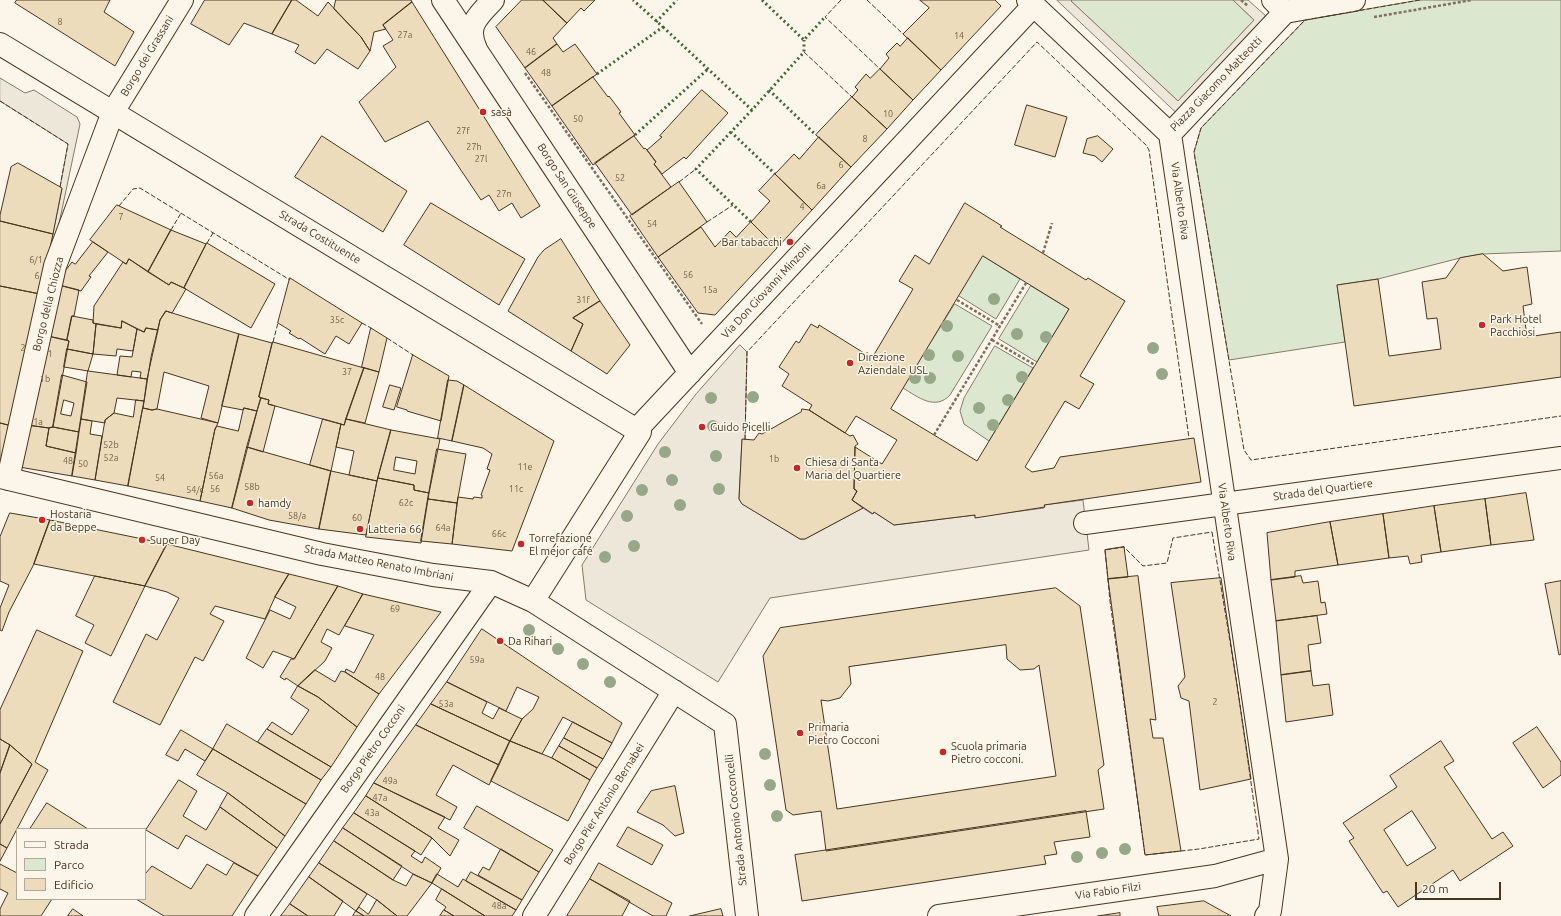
<!DOCTYPE html>
<meta charset="utf-8">
<style>
body{margin:0}
#map{position:relative;width:1561px;height:916px;overflow:hidden;background:#fbf6e9;font-family:Ubuntu,sans-serif}
canvas{display:block}
.legend{position:absolute;left:16px;top:828px;width:130px;height:72px;box-sizing:border-box;background:#fbf6e9;border:1px solid #b4a999;margin:0;padding:5px 7px;list-style:none;font-size:12px;color:#4a3520}
.legend li{display:flex;align-items:center;gap:8px;height:20px}
.legend b{width:20px;border:1px solid #b4a999}
.scale{position:absolute;left:1415px;top:882px;width:86px;height:18px;box-sizing:border-box;border:2px solid #4a3520;border-top:0;padding-left:5px;font-size:12px;line-height:14px;white-space:nowrap;color:#4a3520;-webkit-text-stroke:3px #fbf6e9;paint-order:stroke}
</style>
<div id="map">
<canvas width="1561" height="916"></canvas>
<ul class="legend">
<li><b style="height:5px;background:#fbf6e9"></b>Strada</li>
<li><b style="height:11px;background:#dce7d0"></b>Parco</li>
<li><b style="height:11px;background:#ecdcbc"></b>Edificio</li>
</ul>
<div class="scale">20 m</div>
</div>
<script>
const ctx = document.querySelector('canvas').getContext('2d');
ctx.lineJoin = 'round';
function fill(path, color) { ctx.fillStyle = color; ctx.fill(path, 'evenodd'); }
function stroke(path, color, width, dash) { ctx.strokeStyle = color; ctx.lineWidth = width; ctx.lineCap = dash ? 'butt' : 'round'; ctx.setLineDash(dash || []); ctx.stroke(path); }
function label(font, color, halo, rows, align = 'center') {
  ctx.font = font + ' Ubuntu,sans-serif'; ctx.lineWidth = 3; ctx.setLineDash([]); ctx.textBaseline = 'middle'; ctx.strokeStyle = halo; ctx.fillStyle = color; for (const [text, x, y, turn = 0] of rows) {
    ctx.save(); ctx.translate(x, y); ctx.rotate((+turn || 0) * Math.PI / 180); ctx.textAlign = isNaN(turn) ? turn : align; if (halo) ctx.strokeText(text, 0, 0); ctx.fillText(text, 0, 0); ctx.restore();
  }
}
const green = new Path2D(`
 M1072 0H1233L1254 20 1178 101 1071 1Z
 M1420 0H1561V251L1483 254 1460 258 1378 279 1337 285 1345 342 1229 360 1194 152 1201 128 1305 20Z
 M983 256 1020 279 996 319 959 296Z
 M1031 286 1069 309 1037 362 999 339Z
 M955 304 992 326 950 395C935 411 918 397 903 388Z
 M995 346 1033 368 989 441 964 424 960 411 964 398Z`);
fill(green, '#dce7d0');
stroke(green, '#887966', 1);
const parking = new Path2D(`
 M1057 0H1072L1071 1 1178 101 1254 20 1233 0H1248L1266 16 1176 112Z
 M0 78 25 93 34 90 77 117 80 124 53 252 43 282 62 189 60 187 68 144 0 101Z
 M740 345 747 352 745 439 742 440 739 499 743 504 800 539H805L863 508 872 514 874 512 894 525 975 515V517L1044 508V505L1083 500 1089 550 770 598 718 682 586 600 582 565 658 444 696 394Z`);
fill(parking, '#ede7d9');
stroke(parking, '#887966', 1);
const building = new Path2D(`
 M17 0H110L104 12 134 32 115 66 15 3Z
 M205 0H292L272 34 244 23 229 45 191 24Z
 M292 0H296L318 16 328 2 361 37 370 51 358 69 327 49 315 64 295 52 299 45 272 34Z
 M336 0H411L412 2 383 25 386 29 374 32 370 51 361 37 334 9Z
 M522 0H543L567 23 553 38 557 44 525 68 496 27Z
 M543 0H595L584 11 581 8 567 23Z
 M920 0H995L1001 6 941 70 903 34 929 8Z
 M412 2 540 206 521 218 512 203 499 211 489 195 481 200 428 121 385 142 359 102 396 67 383 46 393 40 383 25Z
 M908 38 941 70 913 100 880 69 889 58 886 54 897 43 900 46Z
 M557 44 563 52 575 44 597 74 552 106 525 68Z
 M880 69 913 100 887 129 852 97 858 90 855 87 866 74 870 78Z
 M593 77 608 97 609 96 621 112 619 113 635 135 593 165 552 106Z
 M702 90 728 113 686 159 684 157 662 174 654 164 656 162 647 150 662 137 660 136Z
 M852 97 887 129 851 167 816 135Z
 M1027 105 1067 117 1055 157 1015 145Z
 M322 136 407 191 383 232 295 177Z
 M634 136 644 149 645 148 647 150 656 162 654 164 671 187 632 215 595 163Z
 M1098 136 1113 149 1102 162 1095 156 1083 153 1087 139Z
 M819 137 851 167 812 210 775 174 794 154 799 159Z
 M18 163 62 188 53 234 0 221V215L11 167Z
 M775 174 812 210 777 248 751 222 770 201 759 191Z
 M679 182 707 222 658 257 630 216Z
 M431 203 525 259 499 305 404 245Z
 M965 203 1002 226 1000 227 1086 280 1088 278 1125 301 1080 376 1094 384 1079 409 1065 401 1025 467 1032 472 1054 468 1060 457 1194 438 1201 482 1044 505 1045 507 975 518V515L894 525 874 512 873 514 852 500 857 491 854 489 855 447 882 464 897 440 856 416 845 433 809 410 812 405 782 386 789 374 779 367 796 341 799 343 811 324 818 328 819 325 872 358 913 289 899 281 915 255 929 264ZM983 256 1069 309 977 461 891 409Z
 M117 205 171 230 148 272 129 259 126 264 90 240Z
 M0 221 53 234 40 294 0 286Z
 M751 222 777 248 715 315 698 313 658 257 701 227 715 247 730 231 736 237Z
 M171 230 206 244 184 288 171 282 169 285 148 272Z
 M561 239 600 301 573 318 583 324 571 351 508 311 538 257 544 250Z
 M93 242 108 252 89 276 91 277 81 291 55 284 72 262 75 264Z
 M207 243 275 284 251 328 184 288Z
 M1483 254 1503 271 1527 267 1532 304 1523 306 1527 337 1561 332V377L1354 406 1337 285 1378 279 1389 356 1441 349 1437 318 1427 319 1422 282 1446 278 1460 258Z
 M129 259 169 285 171 282 186 289 172 313 166 311 160 320 158 330 146 328 144 332 122 321 121 328 93 323 94 306 123 262 126 264Z
 M290 278 362 323 349 344 336 336 325 354 300 338 299 339 289 333 291 331 278 323Z
 M55 284 79 290 74 316H72L67 340 43 335Z
 M0 286 40 294 12 426 0 423Z
 M600 301 630 345 607 374 571 351 583 324 573 318Z
 M166 311 239 334 218 423 201 418 209 386 164 372 157 409 152 410 143 408 151 357 160 320Z
 M72 316 93 320V323L96 324 93 354 67 349 69 341 67 340Z
 M122 321 137 329 133 351 117 349 116 356 93 354 96 324 121 328Z
 M146 328 158 330 147 379 140 378 141 372 132 371 131 377 117 375 120 356 132 357 137 329 144 332Z
 M371 328 387 338 379 372 362 367Z
 M239 334 272 343 259 397 261 398 257 411 244 408 243 410 222 406Z
 M43 335 69 341 53 427 49 428 27 425Z
 M273 342 364 368 344 425 268 404 269 400 259 397Z
 M67 349 93 354 88 371 64 367Z
 M413 355 449 376 441 421 407 411V410L397 407Z
 M364 368 379 372 365 423 346 419Z
 M88 371 147 379 144 401 117 398 114 413 105 420V423L81 419Z
 M62 375 87 382 79 432 53 427ZM64 400 74 403 71 416 61 414Z
 M448 380 457 381 464 385 452 441 438 438Z
 M390 385 401 388 394 410 383 407Z
 M464 385 554 441 512 551 452 544 458 497 473 499 474 497 482 498V495H481L490 470 487 469 492 454 483 448 452 441Z
 M261 398 269 400 268 404 275 406 263 452 247 447Z
 M136 400 144 401 128 486 95 480 105 420 114 413 133 417Z
 M143 408 152 410 157 409 218 423 215 429 200 501 128 486Z
 M244 408 257 411 232 508 200 501 215 429 217 426 238 431Z
 M802 409 809 410 850 436 853 435 858 444 855 446 854 489 857 491 852 500 863 508 805 539H800L742 504 739 499 742 439 754 440 759 433 762 434 801 412Z
 M81 419 92 421 90 434 102 436 95 480 72 476Z
 M323 419 341 424 331 471 310 465Z
 M346 419 391 430 377 481 349 475 354 451 336 447 341 424 344 425Z
 M0 423 12 426 0 466Z
 M27 425 49 428 46 446 76 453 72 476 19 467Z
 M53 427 79 432 76 453 46 446 49 428Z
 M391 430 440 439 429 493 414 490V485L378 478ZM396 457 417 461 415 474 394 470Z
 M247 447 331 471 319 529 269 520 232 508Z
 M437 449 466 454 457 503 428 499Z
 M331 471 377 481 366 535 319 529Z
 M378 478 414 485V490L429 493 421 543 366 537Z
 M1526 493 1534 540 1491 545 1485 499Z
 M428 499 457 503 452 544 421 541Z
 M1485 499 1491 545 1441 552 1434 506Z
 M1434 506 1441 552 1421 555 1422 562 1410 564 1408 556 1389 558 1383 514Z
 M10 513 50 520 34 564 9 612 2 631 0 630V608L9 585 0 581V537Z
 M1383 514 1389 558 1338 565 1330 522Z
 M50 520 167 544 145 586 34 564Z
 M1330 522 1338 565 1295 571V577L1271 580 1267 533Z
 M167 544 289 574 275 597 265 619 215 606 210 614 224 621 203 661 195 657 160 725 113 702 146 634 157 640 179 598 167 592 145 586Z
 M1124 547 1128 577 1108 579 1105 550Z
 M289 574 338 586 294 659 273 651 263 668 246 658 270 610 290 619 296 607 275 597Z
 M95 576 145 586 111 656 85 643 94 625 76 616Z
 M1138 576 1156 720 1150 719 1153 738H1163L1181 851 1145 855 1108 579Z
 M1301 576 1303 583 1318 581 1321 603 1325 602 1327 614 1276 621 1271 580Z
 M1221 578 1251 779 1200 790 1189 701 1181 698 1178 686 1185 677 1171 583Z
 M1561 581V654L1559 655 1545 584Z
 M338 586 363 594 339 635 327 629 321 642 332 648 325 661 298 686 286 678 285 680 280 677 291 659H294Z
 M1056 588 1080 606 1104 765 1098 770 1104 809 826 851 821 811 793 815 786 810 763 656 780 628ZM1006 645 1007 659 1020 670 1034 669 1039 665 1056 776 837 809 821 700 828 701 840 698 851 684 849 667Z
 M363 594 441 612 379 694 345 672 346 669 354 673 374 635 345 626Z
 M1317 616 1321 643 1308 645 1311 671 1281 675 1276 621Z
 M482 629 622 723 612 743 563 717 542 754 510 741 522 719 533 709 539 697 517 687 506 711 447 682Z
 M37 630 83 651 35 762 48 770 7 848 0 844V824L32 764 10 745 0 739V710Z
 M315 670 335 682 341 671 345 672 379 694 357 727 318 697 298 686Z
 M1311 671 1313 686 1329 684 1333 715 1286 722 1281 675Z
 M447 682 487 702 482 713 493 719 499 708 522 719 510 741 431 704Z
 M298 686 318 697 357 727 331 767 267 729 272 722 292 735 309 710 291 698Z
 M431 704 510 741 499 765 416 725Z
 M573 722 612 743 603 759 564 738Z
 M227 724 321 780 306 804 213 749Z
 M416 725 499 765 489 785 453 765 436 795 457 807 450 820 374 783Z
 M1537 727 1561 762V775L1543 788 1513 743Z
 M267 729 331 767 321 780 258 742Z
 M181 730 213 749 205 761 185 749 178 761 166 755Z
 M564 738 603 759 597 768 559 746Z
 M0 739 10 745 0 773Z
 M510 741 552 758 590 780 568 821 491 781Z
 M1441 741 1454 761 1444 767 1492 839 1503 832 1513 846 1460 881 1453 870 1398 907 1387 891 1383 893 1349 841 1354 838 1343 823 1397 787 1390 776ZM1412 811 1436 848 1407 866 1384 830Z
 M10 745 32 764 0 824V773Z
 M559 746 597 768 590 780 552 758Z
 M213 749 306 804 285 836 228 793 197 775Z
 M179 780 197 791 183 816 206 830 220 807 277 848 258 876 186 835 178 849 146 830Z
 M374 783 445 817 438 828 459 840 450 856 432 838 366 796Z
 M675 786 684 833 675 836 663 825 637 812 651 791Z
 M228 793 285 836 277 848 220 807Z
 M366 796 432 838 421 855 354 813Z
 M47 803 88 829H30Z
 M477 806 553 850 539 872 464 828Z
 M1086 811 1090 837 1054 842 1057 854 1044 856 1046 864 802 901 795 855Z
 M354 813 415 851 411 856 422 863 425 857 441 868 432 883 413 874 343 828Z
 M628 827 663 845 652 865 617 846Z
 M343 828 402 866 393 880 334 841Z
 M334 841 393 880 406 886 413 874 432 883 407 916H397L377 900 319 863Z
 M0 844 7 848 0 861Z
 M501 849 539 872 522 900 478 875 483 867 489 870Z
 M234 863 258 876 232 916H164L136 899H145V874L152 866 191 889 207 864 226 875Z
 M319 863 367 894 356 911 309 877Z
 M599 863 672 903 666 916H653L590 879Z
 M0 864 17 873V899H52L41 916H0V909L8 893 0 889Z
 M471 872 522 900 516 910 466 881Z
 M437 874 458 887 463 879 516 910 512 916H485L432 883Z
 M309 877 343 901 334 916H308L290 904Z
 M590 879 630 901 622 916H567Z
 M442 889 485 916H454L444 910 446 907 436 900Z
 M377 900 397 916H364L356 911 359 907 368 914Z
 M1204 901 1231 916H1159L1157 907Z
 M290 904 308 916H281Z
 M73 909 83 916H68Z
 M721 909 723 916H690Z
 M444 910 454 916H440Z
 M356 911 364 916H353Z
 M1120 913V916H1098Z`);
fill(building, '#ecdcbc');
stroke(building, '#4a3520', 1);
const minor = new Path2D(`
 M443 0 690 373
 M1028 0 1170 134 1285 12 1273 0
 M1285 12 1354 0
 M0 44 640 432
 M476 49C465 26 478 16 493 0
 M1170 134 1277 859 1270 911 1266 916
 M0 477 322 554 433 575 491 582 533 601 725 724 747 916
 M8 479 55 266 113 112 182 0
 M1085 523 1561 458
 M533 601 640 432V426L1034 5
 M256 916 491 582
 M534 916 674 691
 M939 916 1215 876 1277 859`);
stroke(minor, '#4a3520', 24);
stroke(new Path2D(`
 M1241 0 1248 6
 M1374 17 1472 0
 M525 73 702 324
 M1043 253 1052 223
 M957 300 1000 326
 M992 340 1035 365
 M934 435 1026 283`), '#7f6f5c', 2.5, [3, 2]);
stroke(minor, '#fbf6e9', 22);
stroke(new Path2D(`
 M762 0 804 40 825 17
 M656 22 677 0
 M663 27 752 110 804 52V40
 M597 74 663 27 633 0
 M769 90 816 135
 M752 110 731 132 775 174
 M731 132 696 169 751 222
 M635 135 708 69`), '#436837', 3, [2, 3]);
stroke(new Path2D(`
 M841 0 825 17 880 69
 M867 0 903 34
 M1420 0 1305 20 1201 128 1194 152 1244 450 1251 460 1561 416
 M804 52 852 97
 M0 101 68 144 60 187
 M679 182 696 169
 M119 206 133 189 140 188 290 280
 M707 222 733 205
 M171 230 181 213
 M207 243 213 233
 M362 323 371 328
 M387 338 413 355
 M273 342 278 323
 M745 440 747 352 1037 42 1146 145 1149 150 1189 438
 M1212 532 1237 684 1259 839 1199 849 1145 855 1110 601 1105 550 1124 547 1143 566 1167 563 1173 538Z`), '#4a3520', 1, [5, 2]);
ctx.fillStyle = '#96a887';
for (const [x, y] of [
 [994,299],
 [947,326],
 [1017,334],
 [1046,337],
 [1153,348],
 [929,355],
 [958,356],
 [1162,374],
 [1022,377],
 [915,378],
 [930,378],
 [753,397],
 [711,398],
 [1008,400],
 [979,408],
 [993,425],
 [713,426],
 [665,452],
 [716,456],
 [672,480],
 [719,489],
 [642,490],
 [680,505],
 [627,516],
 [634,546],
 [605,557],
 [529,630],
 [558,649],
 [583,664],
 [610,682],
 [765,754],
 [770,785],
 [777,816],
 [1125,849],
 [1102,853],
 [1077,857]
]) { ctx.beginPath(); ctx.arc(x, y, 6, 0, 2 * Math.PI); ctx.fill(); }
for (const [x, y, r, color] of [
 [483,112,4,"#c62828"],
 [790,242,4,"#c62828"],
 [1482,325,4,"#c62828"],
 [850,363,4,"#c62828"],
 [702,427,4,"#c62828"],
 [797,468,4,"#c62828"],
 [250,503,4,"#c62828"],
 [42,520,4,"#c62828"],
 [360,529,4,"#c62828"],
 [142,540,4,"#c62828"],
 [521,544,4,"#c62828"],
 [500,641,4,"#c62828"],
 [800,733,4,"#c62828"],
 [943,752,4,"#c62828"]
]) { const dot = new Path2D(); dot.arc(x, y, r, 0, 2 * Math.PI); ctx.fillStyle = color; ctx.fill(dot); stroke(dot, '#fbf6e9', 1.5); }
label('9px', '#725f47', null, [
 ["8",60,22],
 ["27a",405,35],
 ["14",959,36],
 ["46",531,52],
 ["48",546,73],
 ["10",888,114],
 ["50",578,119],
 ["27f",463,131],
 ["8",865,139],
 ["27h",474,147],
 ["27l",481,159],
 ["6",841,165],
 ["52",620,178],
 ["6a",821,186],
 ["27n",504,194],
 ["4",802,207],
 ["7",121,217],
 ["54",652,224],
 ["6/1",36,260],
 ["56",688,275],
 ["6",37,276],
 ["15a",710,290],
 ["31f",583,300],
 ["35c",337,320],
 ["2",23,348],
 ["1",50,354],
 ["37",347,372],
 ["1b",45,379],
 ["1a",38,422],
 ["52b",111,445],
 ["52a",111,458],
 ["1b",774,459],
 ["48",68,461],
 ["50",83,464],
 ["11e",525,467],
 ["56a",216,476],
 ["54",160,478],
 ["58b",252,487],
 ["56",215,489],
 ["11c",516,489],
 ["54/c",195,490],
 ["62c",406,503],
 ["58/a",297,516],
 ["60",357,518],
 ["64a",443,528],
 ["66c",499,534],
 ["69",395,609],
 ["59a",477,660],
 ["48",380,677],
 ["2",1215,702],
 ["53a",446,704],
 ["49a",390,781],
 ["47a",380,798],
 ["43a",372,813],
 ["48a",499,906]
]);
label('11px', '#4a3520', '#fbf6e9', [
 ["Borgo dei Grassani",147,56,-59],
 ["Piazza Giacomo Matteotti",1216,84,-46],
 ["Borgo San Giuseppe",567,186,57],
 ["Via Alberto Riva",1180,201,82],
 ["Strada Costituente",320,237,31],
 ["Via Don Giovanni Minzoni",766,291,-47],
 ["Borgo della Chiozza",48,304,-76],
 ["Strada del Quartiere",1323,490,-8],
 ["Via Alberto Riva",1227,522,82],
 ["Strada Matteo Renato Imbriani",379,563,11],
 ["Borgo Pietro Cocconi",373,749,-55],
 ["Borgo Pier Antonio Bernabei",604,804,-58],
 ["Strada Antonio Cocconcelli",736,820,-96],
 ["Via Fabio Filzi",1108,891,-8]
]);
label('11px', '#4a3520', '#fbf6e9', [
 ["sasà",491,112],
 ["Bar tabacchi",782,242,"right"],
 ["Park Hotel",1490,319],
 ["Pacchiosi",1490,332],
 ["Direzione",858,357],
 ["Aziendale USL",858,370],
 ["Guido Picelli",710,427],
 ["Chiesa di Santa",805,462],
 ["Maria del Quartiere",805,475],
 ["hamdy",258,503],
 ["Hostaria",50,514],
 ["da Beppe",50,527],
 ["Latteria 66",368,529],
 ["Torrefazione",529,538],
 ["El mejor café",529,551],
 ["Super Day",150,540],
 ["Da Rihari",508,641],
 ["Primaria",808,727],
 ["Pietro Cocconi",808,740],
 ["Scuola primaria",951,746],
 ["Pietro cocconi.",951,759]
], 'left');
</script>
